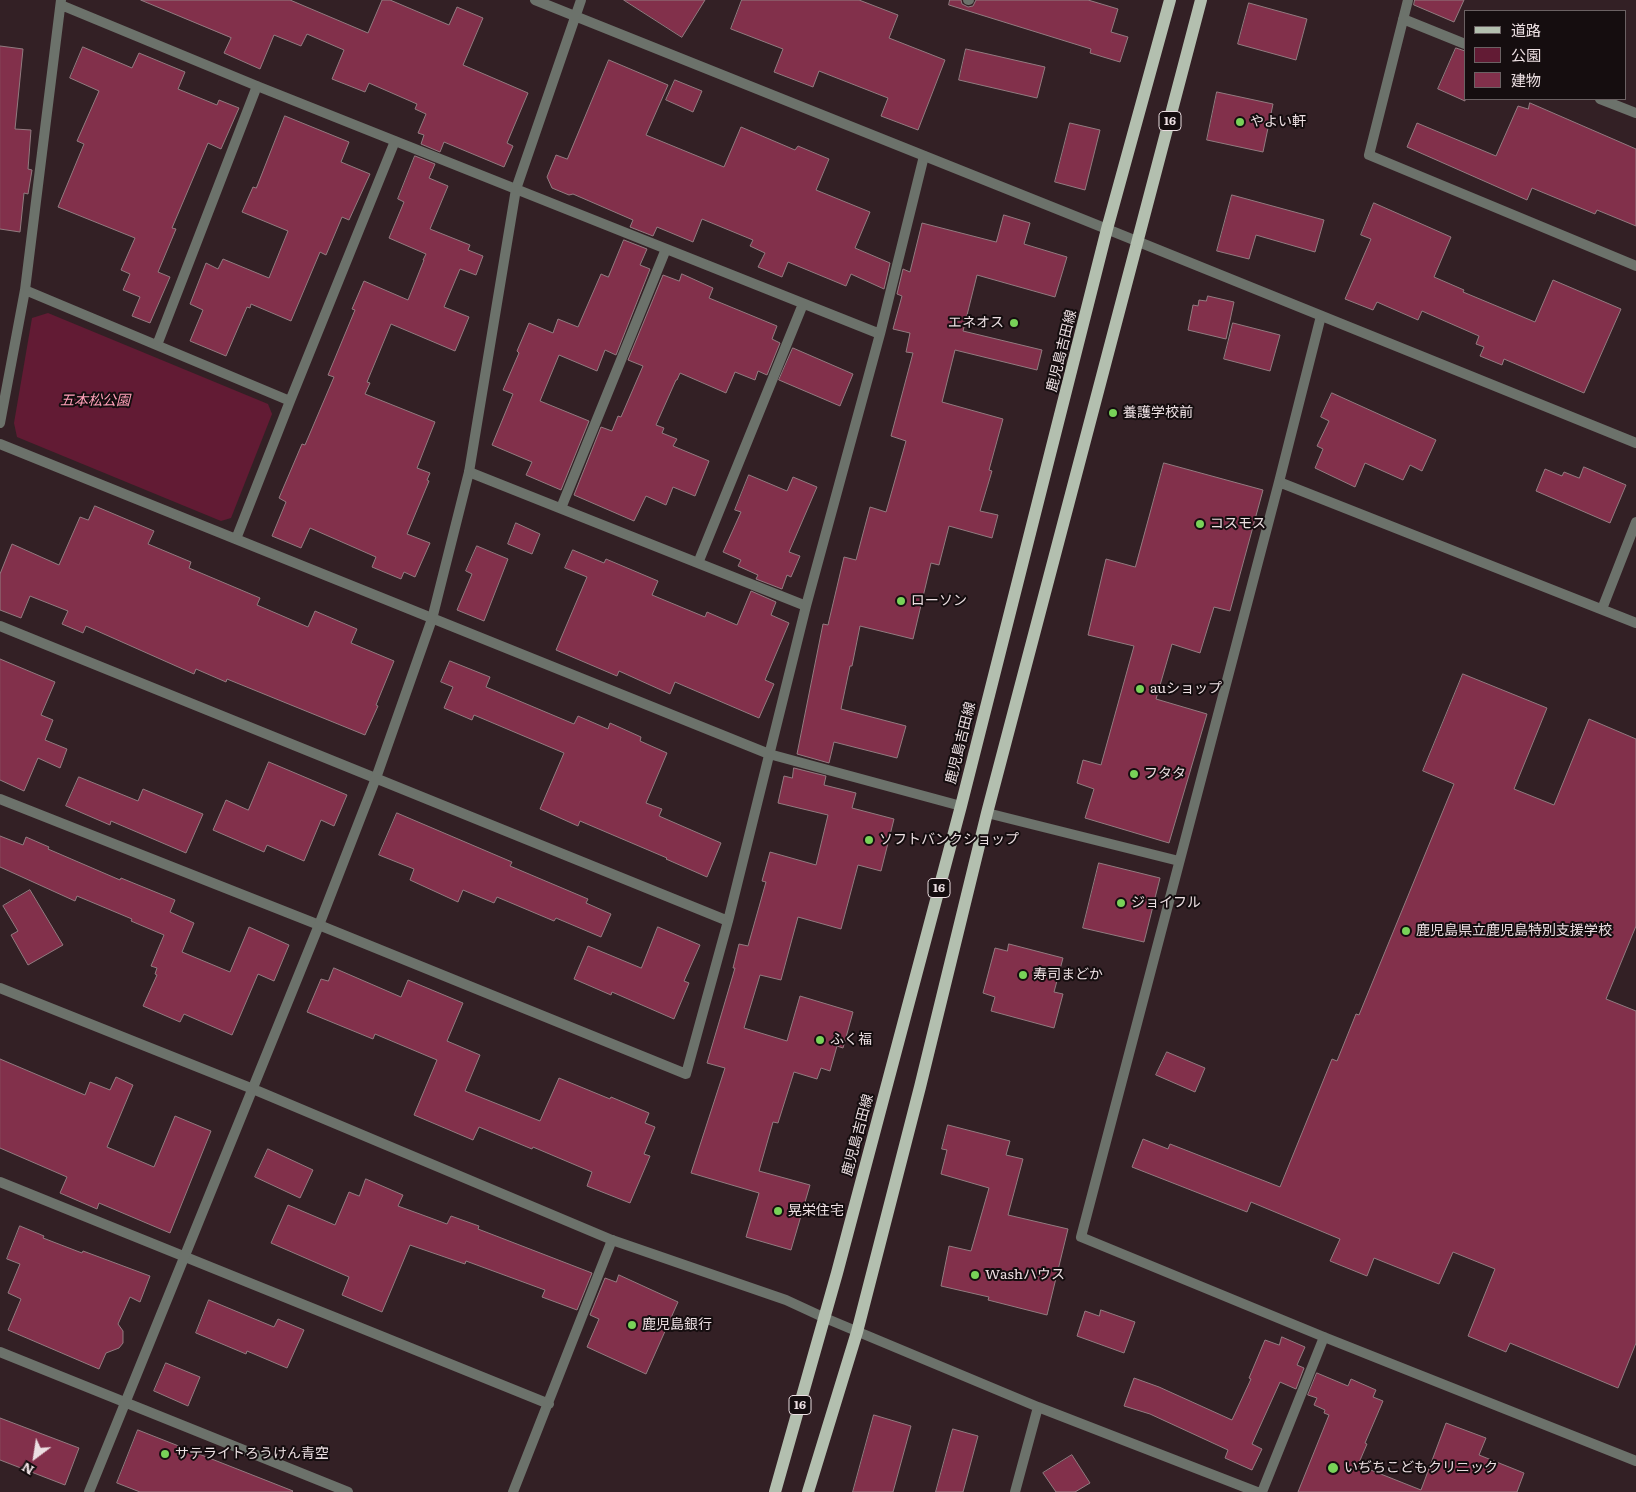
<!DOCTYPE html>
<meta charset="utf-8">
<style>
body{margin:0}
#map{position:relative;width:1636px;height:1492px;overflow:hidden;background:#332025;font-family:Literata,"Noto Sans JP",serif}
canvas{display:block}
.legend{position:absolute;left:1464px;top:10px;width:162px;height:90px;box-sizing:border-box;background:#150d0f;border:1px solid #6b6163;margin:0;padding:6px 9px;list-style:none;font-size:15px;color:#ecdfe2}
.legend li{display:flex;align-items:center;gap:10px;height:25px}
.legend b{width:25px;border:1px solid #6b6163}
.north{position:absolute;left:10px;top:1432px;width:50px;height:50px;-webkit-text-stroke:4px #150d0f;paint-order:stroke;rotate:211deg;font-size:14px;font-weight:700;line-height:20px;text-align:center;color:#ecdfe2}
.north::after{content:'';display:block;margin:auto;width:18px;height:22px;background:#ecdfe2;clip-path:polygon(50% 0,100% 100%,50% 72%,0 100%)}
</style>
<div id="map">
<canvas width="1636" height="1492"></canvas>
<ul class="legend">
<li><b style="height:6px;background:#b3bfaf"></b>道路</li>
<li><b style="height:14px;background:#621b34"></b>公園</li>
<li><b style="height:14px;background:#82304b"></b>建物</li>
</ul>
<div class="north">N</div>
</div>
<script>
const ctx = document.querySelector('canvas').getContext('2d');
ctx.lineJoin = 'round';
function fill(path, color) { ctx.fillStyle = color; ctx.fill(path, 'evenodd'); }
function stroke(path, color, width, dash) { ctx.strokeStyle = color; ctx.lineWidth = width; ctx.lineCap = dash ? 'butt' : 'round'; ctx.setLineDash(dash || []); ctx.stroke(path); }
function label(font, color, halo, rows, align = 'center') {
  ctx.font = font + ' Literata,"Noto Sans JP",serif'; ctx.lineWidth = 4; ctx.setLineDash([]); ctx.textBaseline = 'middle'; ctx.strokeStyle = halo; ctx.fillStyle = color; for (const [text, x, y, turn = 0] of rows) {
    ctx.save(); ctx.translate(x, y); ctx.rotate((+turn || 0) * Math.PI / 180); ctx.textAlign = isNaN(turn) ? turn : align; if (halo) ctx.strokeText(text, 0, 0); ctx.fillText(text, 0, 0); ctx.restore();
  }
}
fill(new Path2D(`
 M48 313 268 404 272 414 231 518 221 521 17 437 14 423 32 318Z`), '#621b34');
const building = new Path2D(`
 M141 0H290L368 33 382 0H390L449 25 457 7 483 18 463 65 528 93 507 143 513 146 504 167 444 142 440 152 421 144 424 135 418 133 426 114 415 109 417 104 369 83 365 92 332 79 344 50 307 34 301 46 274 35 260 69 224 53 231 38Z
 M624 0H705L682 37Z
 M742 0H859L898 15 889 38 945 60 918 130 881 116 888 98 819 71 813 87 774 72 783 49 731 29Z
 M950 0H961L962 4 968 7 973 6 976 0H1088L1118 9 1111 32 1128 37 1120 62 1090 53 1091 49 949 5Z
 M1415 0H1464L1454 22 1414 5Z
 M1249 3 1307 19 1296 60 1238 44Z
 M0 46 23 49 15 129 31 130 28 169 32 170 28 194 24 193 20 232 0 229Z
 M83 47 132 68 139 53 185 72 178 89 217 105 219 100 239 108 221 149 208 143 172 228 176 229 158 272 170 277 150 323 132 316 140 297 123 290 130 274 121 270 135 238 58 207 84 144 77 141 99 91 70 78Z
 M1456 48 1465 51V101L1438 89Z
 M966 49 1045 67 1037 98 959 80Z
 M609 60 668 85 646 135 724 167 741 127 795 150 798 146 829 159 816 190 870 212 855 248 890 263 884 289 851 274 846 286 788 262 782 277 758 267 765 253 750 246 753 240 702 219 693 242 657 227 653 236 630 227 633 220 573 194 569 195 552 188 547 177 556 155 567 159Z
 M675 80 702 91 693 112 666 100Z
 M1217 92 1273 104 1263 152 1207 140Z
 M1530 103 1636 149V226L1597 210 1595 214 1532 188 1527 200 1407 147 1417 123 1496 156 1518 106 1528 109Z
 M285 116 349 142 341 162 370 174 349 220 342 217 326 255 320 252 291 321 251 304 250 308 247 307 226 356 190 341 203 310 190 304 206 263 218 269 223 259 269 278 288 231 242 212 253 187 256 188Z
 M1070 123 1100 130 1085 190 1055 182Z
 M415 156 435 164 429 178 448 186 430 229 470 245 468 250 483 256 476 275 460 269 444 307 469 317 455 351 391 324 367 382 370 383 365 394 435 422 417 468 430 473 427 480 429 481 407 534 430 543 415 577 404 572 401 579 372 567 376 557 310 528 301 548 272 536 286 502 279 498 302 444 305 445 334 377 328 375 355 310 352 309 364 281 408 300 424 260H423L426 254 389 238 404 202 398 199Z
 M1232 195 1324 220 1315 252 1256 235 1249 259 1217 251Z
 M1374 203 1451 237 1434 277 1464 290 1463 292 1535 322 1553 280 1621 309 1584 393 1504 359 1502 365 1480 356 1484 347 1476 344 1479 336 1422 311 1418 320 1377 302 1373 310 1345 299 1371 239 1361 235Z
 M1004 215 1030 223 1024 244 1067 257 1055 297 977 275 963 331 1042 350 1037 370 955 350 942 402 1003 419 989 470 992 471 980 511 998 515 992 538 949 526 939 565 931 563 913 639 860 626 852 666H850L841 709 906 726 897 758 834 742 829 763 797 754 823 624 828 625 844 557 856 560 870 507 886 512 906 441 891 436 913 353 906 352 910 333 893 329 902 296 897 294 903 269 910 272 922 223 996 242Z
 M624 240 647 249 640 265 650 269 616 355 605 350 597 371 559 355 540 401 589 421 561 490 526 475 532 462 492 445 513 394 503 390 519 353 517 351 529 323 553 333 558 319 578 327 601 274 608 277Z
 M682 274 713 288 709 298 777 326 772 339 780 343 767 375 758 371 755 380 735 372 726 393 680 373 677 380H676L656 425 664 428 662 433 677 439 673 446 709 461 695 496 673 487 666 505 646 496 634 521 574 495 601 427 612 431 618 416 621 417 643 366 628 360 663 275 679 281Z
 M1208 296 1234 302 1226 339 1188 330 1193 305 1198 306 1199 300 1206 301Z
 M1233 323 1280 335 1270 371 1224 359Z
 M793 348 853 374 840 406 779 380Z
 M1332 393 1436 440 1422 471 1410 465 1403 480 1365 463 1355 487 1315 468 1323 449 1317 446 1329 421 1321 417Z
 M1164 463 1263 490 1230 611 1214 607 1200 653 1172 644 1156 699 1207 714 1169 843 1085 818 1094 789 1077 783 1083 760 1101 765 1134 646 1088 635 1106 559 1135 567Z
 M1584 467 1626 485 1610 523 1536 491 1545 469 1562 476 1564 472 1579 478Z
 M749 475 787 491 793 477 817 487 789 552 800 556 791 577 787 575 782 589 756 579 758 575 738 566 741 560 723 552 741 512 735 510Z
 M95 506 154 531 148 544 191 562 189 568 260 598 257 605 308 627 315 611 357 629 351 643 394 661 376 705 378 706 365 735 227 679 226 682 196 669 194 674 86 626 83 633 62 624 68 611 30 596 21 618 0 610V574L12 544 59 565 80 517 88 520Z
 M516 523 540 534 532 554 508 544Z
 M477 546 508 559 484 621 457 610 472 574 466 571Z
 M573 550 604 563 606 559 658 581 652 595 705 617 707 612 737 625 751 591 776 602 771 615 789 623 765 680 774 684 759 718 675 682 670 694 619 671 617 676 556 650 587 577 565 568Z
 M0 659 55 682 41 715 53 720 45 740 67 749 60 768 38 758 24 791 0 780Z
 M450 661 490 677 486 687 574 724 578 716 608 729 610 723 641 737 640 741 667 753 646 803 662 809 659 816 721 843 707 877 666 859 667 858 580 821 578 826 540 809 564 753 474 715 472 720 444 708 453 687 441 682Z
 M1463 674 1547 708 1514 789 1554 805 1589 719 1636 739V926L1606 999 1636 1011V1343L1618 1388 1510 1343 1506 1352 1468 1336 1495 1269 1453 1252 1439 1284 1374 1258 1367 1276 1330 1261 1340 1239 1251 1202 1247 1212 1132 1167 1143 1139 1168 1149 1170 1144 1280 1187 1332 1059 1337 1061 1356 1014 1359 1015 1454 784 1423 771Z
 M269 762 347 795 334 826 321 820 304 861 267 845 264 852 213 830 226 800 248 810Z
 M794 768 826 776 824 785 856 793 852 808 894 819 881 871 858 865 841 929 798 917 781 980 760 975 744 1028 787 1041 800 996 853 1012 843 1048 837 1046 830 1071 821 1068 817 1079 794 1072 778 1123 773 1122 759 1171 810 1185 791 1250 746 1237 759 1193 691 1173 725 1068 707 1063 735 968H733L739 944 748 946 766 882 762 881 770 852 816 865 828 815 778 803 784 776 792 778Z
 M79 777 138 801 143 789 203 814 186 853 111 821 110 825 66 806Z
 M397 813 512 862 510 866 588 899 586 903 611 914 601 937 556 918 554 921 497 897 494 903 463 890 458 902 410 880 414 869 379 855Z
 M0 836 23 845 26 837 49 847 48 849 120 880 121 878 175 900 170 912 194 923 182 952 230 972 249 927 289 945 274 981 258 974 232 1035 184 1014 180 1022 143 1006 157 975 155 974 157 968 151 966 164 935 131 921 132 919 77 896 75 901 0 867Z
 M1099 863 1160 878 1144 942 1083 928Z
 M30 890 63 945 28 965 11 935 18 931 3 906Z
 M658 927 700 945 684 981 689 983 674 1019 612 992 611 995 574 979 588 946 641 968Z
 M1009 944 1063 958 1054 992 1063 994 1054 1028 991 1011 995 997 983 993 995 948 1007 951Z
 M334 968 401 997 408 980 463 1003 447 1041 480 1055 465 1091 540 1121 559 1078 610 1099 611 1097 649 1113 645 1123 655 1127 644 1154 650 1156 630 1203 587 1186 592 1172 533 1147 532 1149 479 1127 473 1140 414 1115 437 1060 375 1034 373 1039 307 1012 321 979 328 981Z
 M1167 1052 1205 1068 1195 1092 1156 1075Z
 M0 1059 85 1095 90 1082 110 1090 116 1077 133 1085 107 1147 154 1167 175 1116 211 1131 170 1233 99 1203 97 1209 60 1193 67 1177 0 1148Z
 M948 1125 1010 1141 1006 1155 1023 1159 1008 1215 1068 1229 1047 1315 988 1300 989 1297 941 1286 949 1246 971 1251 989 1188 941 1174 947 1150 942 1149Z
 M268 1149 313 1170 300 1198 255 1177Z
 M366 1179 403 1195 398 1206 447 1224 451 1216 479 1226 478 1229 592 1273 577 1310 542 1297 545 1290 466 1261 465 1264 410 1245 382 1312 342 1295 349 1277 271 1243 288 1205 335 1225 349 1192 359 1196Z
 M20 1226 44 1236 43 1238 82 1253 83 1251 150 1276 140 1302 130 1297 118 1324 123 1331V1343L119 1348 106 1353 99 1369 8 1330 21 1299 8 1293 20 1264 7 1259Z
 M619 1275 678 1302 646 1374 587 1347 599 1319 590 1315 605 1278 616 1282Z
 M209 1300 274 1327 278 1319 304 1330 287 1368 247 1351 246 1354 196 1333Z
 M1101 1310 1135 1322 1124 1353 1077 1336 1085 1311 1099 1316Z
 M1282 1337 1305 1347 1297 1365 1304 1368 1296 1389 1280 1382 1252 1444 1262 1449 1252 1470 1225 1458 1228 1450 1150 1414 1124 1406 1134 1378 1159 1387 1232 1420 1251 1379 1249 1378 1265 1340 1279 1345Z
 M166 1363 200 1377 188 1406 154 1391Z
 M1317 1373 1348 1386 1351 1379 1376 1390 1373 1397 1383 1401 1365 1443 1367 1444 1358 1465 1421 1490 1446 1423 1486 1438 1479 1455 1524 1473 1517 1492H1298L1329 1415 1324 1413 1325 1410 1314 1405 1317 1398 1308 1395Z
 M874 1415 911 1426 893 1492H853Z
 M0 1418 79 1448 65 1485 0 1460Z
 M953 1429 978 1436 963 1492H936Z
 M138 1430 293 1491 292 1492H140L117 1483Z
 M1072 1455 1090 1483 1075 1492H1056L1043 1473Z`);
fill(building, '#82304b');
stroke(building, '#927b80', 1);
stroke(new Path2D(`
 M968 0H969
 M1408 0 1369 155 1636 266
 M61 5 257 86 880 334
 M1403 19 1465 44
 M1600 99 1636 113
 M25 290 290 401
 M1321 316 1279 482 1081 1237 1324 1337 1636 1461
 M157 345 257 86
 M0 423 25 290 61 0
 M0 444 769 754 961 806
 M469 472 806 606
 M1279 482 1636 623
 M561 508 666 249
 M236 539 290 401 395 141
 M698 563 803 304
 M1602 609 1636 522
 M0 626 728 921
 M0 799 319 925 686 1074 728 921 806 606 880 334 924 156
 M987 813 1179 861
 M0 1182 549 1404
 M825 1318 1038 1407 1257 1492
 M0 1352 348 1492
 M513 1492 612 1240
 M1015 1492 1038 1407
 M1262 1492 1324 1337`), '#6c726b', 10);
stroke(new Path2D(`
 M535 0 1087 221 1636 443
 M0 988 253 1089 612 1240 786 1300 825 1318
 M89 1492 319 925 376 778 432 619 469 472 516 189 581 0`), '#6c726b', 10);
stroke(new Path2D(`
 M775 1492 837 1273 961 806 1107 229 1170 0
 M808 1492 857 1332 920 1087 987 813 1201 0`), '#b3bfaf', 12);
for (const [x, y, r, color] of [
 [1240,122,5,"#78d258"],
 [1014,323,5,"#78d258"],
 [1113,413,5,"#78d258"],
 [1200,524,5,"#78d258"],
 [901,601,5,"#78d258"],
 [1140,689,5,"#78d258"],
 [1134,774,5,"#78d258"],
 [869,840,5,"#78d258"],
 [1121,903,5,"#78d258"],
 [1406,931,5,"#78d258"],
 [1023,975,5,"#78d258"],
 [820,1040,5,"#78d258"],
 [778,1211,5,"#78d258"],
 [975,1275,5,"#78d258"],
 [632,1325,5,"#78d258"],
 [165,1454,5,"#78d258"],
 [1333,1468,6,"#78d258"]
]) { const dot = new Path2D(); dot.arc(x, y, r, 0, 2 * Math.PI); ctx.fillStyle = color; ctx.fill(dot); stroke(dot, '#150d0f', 2); }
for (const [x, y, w] of [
 [1170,121,22],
 [939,888,22],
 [800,1405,22]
]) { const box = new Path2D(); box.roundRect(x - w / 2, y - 9.5, w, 19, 4); ctx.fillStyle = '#150d0f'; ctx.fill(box); stroke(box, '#ecdfe2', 1); }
label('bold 12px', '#ecdfe2', null, [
 ["16",1170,121],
 ["16",939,888],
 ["16",800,1405]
]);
label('14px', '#ecdfe2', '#150d0f', [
 ["やよい軒",1250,122],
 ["エネオス",1004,323,"right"],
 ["養護学校前",1123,413],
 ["コスモス",1210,524],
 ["ローソン",911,601],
 ["auショップ",1150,689],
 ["フタタ",1144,774],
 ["ソフトバンクショップ",879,840],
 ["ジョイフル",1131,903],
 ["鹿児島県立鹿児島特別支援学校",1416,931],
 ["寿司まどか",1033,975],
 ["ふく福",830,1040],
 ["晃栄住宅",788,1211],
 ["Washハウス",985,1275],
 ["鹿児島銀行",642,1325],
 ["サテライトろうけん青空",175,1454],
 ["いぢちこどもクリニック",1344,1468]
], 'left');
label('14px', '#ecdfe2', '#150d0f', [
 ["鹿児島吉田線",1062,351,-76],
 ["鹿児島吉田線",961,743,-76],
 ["鹿児島吉田線",858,1135,-75]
]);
label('italic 14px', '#ffa0b9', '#150d0f', [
 ["五本松公園",95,401]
]);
</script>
